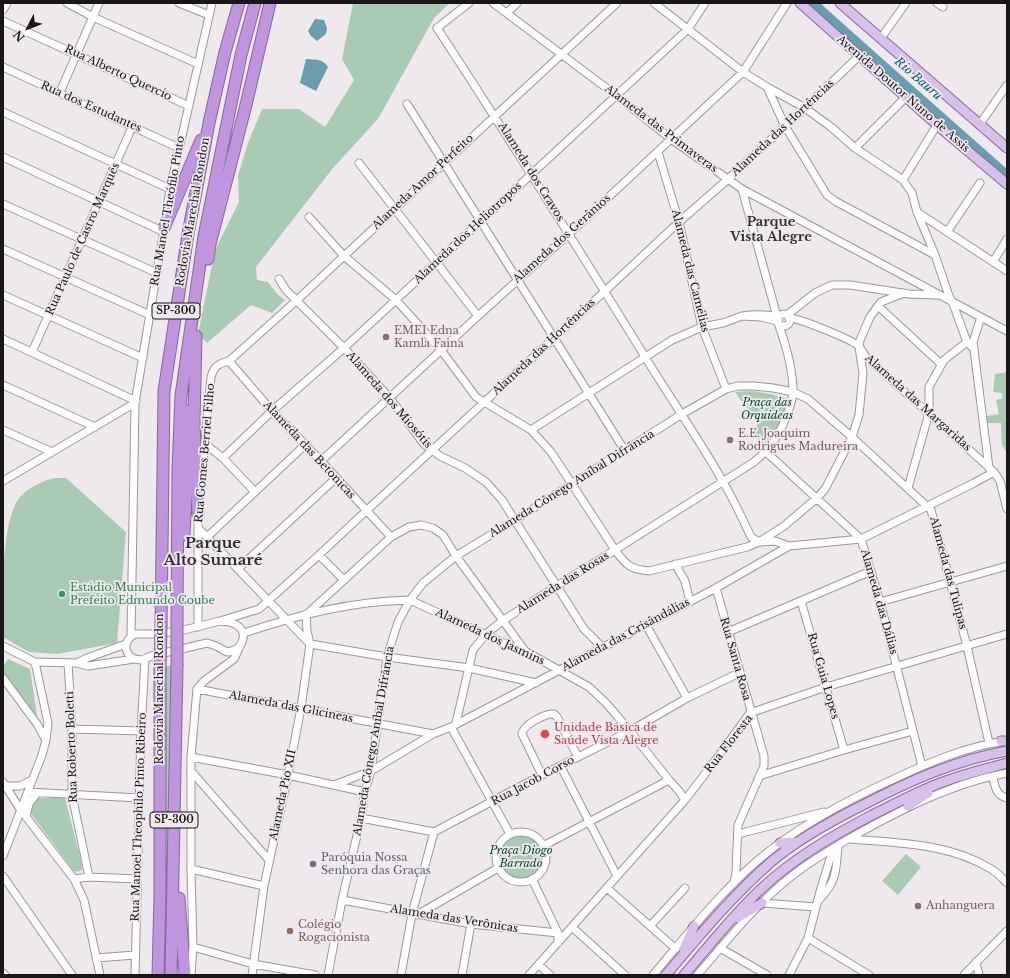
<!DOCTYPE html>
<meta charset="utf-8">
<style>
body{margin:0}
#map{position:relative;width:1010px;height:978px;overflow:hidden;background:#efe9ee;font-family:"Libre Baskerville",serif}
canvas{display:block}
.frame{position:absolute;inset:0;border:4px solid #181618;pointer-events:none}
.north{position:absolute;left:8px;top:8px;width:40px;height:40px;-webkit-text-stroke:3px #efe9ee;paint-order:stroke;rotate:228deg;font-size:11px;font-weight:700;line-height:16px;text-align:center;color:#181618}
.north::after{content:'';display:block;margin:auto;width:14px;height:18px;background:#181618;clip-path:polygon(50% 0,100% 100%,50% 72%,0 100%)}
</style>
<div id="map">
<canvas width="1010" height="978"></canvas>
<div class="frame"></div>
<div class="north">N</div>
</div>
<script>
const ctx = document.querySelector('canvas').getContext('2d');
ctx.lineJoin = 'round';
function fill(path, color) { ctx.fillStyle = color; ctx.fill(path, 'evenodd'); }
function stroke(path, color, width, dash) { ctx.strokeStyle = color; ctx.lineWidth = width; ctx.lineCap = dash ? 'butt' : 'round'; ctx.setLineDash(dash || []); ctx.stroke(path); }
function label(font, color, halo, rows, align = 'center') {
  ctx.font = font + ' "Libre Baskerville",serif'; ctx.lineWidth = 3.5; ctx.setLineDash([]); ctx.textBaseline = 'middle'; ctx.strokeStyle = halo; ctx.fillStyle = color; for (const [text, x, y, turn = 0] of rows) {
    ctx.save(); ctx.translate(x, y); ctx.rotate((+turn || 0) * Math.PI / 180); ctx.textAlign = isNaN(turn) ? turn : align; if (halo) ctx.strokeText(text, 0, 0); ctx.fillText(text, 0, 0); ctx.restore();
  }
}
fill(new Path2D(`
 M353 3H450L434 18 378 119 333 168 256 267 257 280 268 282 277 294 285 300 272 313 251 305 207 343 198 334 215 250 239 202 238 175 248 143 262 109H299L325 127 354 80 342 59Z
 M1007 372V453L1002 445 1001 423H987V416L999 414 996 400 1003 398 1002 393 993 392 995 374Z
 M753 391 771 394 786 398C788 416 772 434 762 449L753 431 758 424 735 392Z
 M55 478H66L126 532 117 643 57 654 29 652 3 637C3 603 0 521 20 497 29 487 42 481 55 478Z
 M8 659 30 669 38 723 3 675V666Z
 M165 666H173L168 975H161Z
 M39 798H65L82 865V870L76 872 73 870 29 811 33 800Z
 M497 857a24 24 0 1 1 48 0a24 24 0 1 1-48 0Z
 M906 854 921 867 898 895 882 881Z`), '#a9cbb3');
fill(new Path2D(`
 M804 3H820L886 62 1007 169V182Z
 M315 19 324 20 327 28 326 34 317 41 311 36 308 31Z
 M306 59C315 60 322 58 328 67L316 91 300 83Z`), '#689ead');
const minor = new Path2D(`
 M67 3 93 17 198 64
 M179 3 209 15
 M469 3 437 28C508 136 576 245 644 355 669 397 698 437 722 480 733 498 742 518 751 537L759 542
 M493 3 617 96 671 139 742 189 1007 331
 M654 3 743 72 767 87 805 108 831 127 855 148 903 180 912 193 917 212 935 255 949 296 952 301 967 342
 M937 3 943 7
 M3 10 7 3
 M507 13 517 3
 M3 21 189 106
 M881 38 906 3
 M3 67 179 148
 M767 87 785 126 827 195 835 201 935 255
 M60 92 99 3
 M407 104 625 451
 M3 112 170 189
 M980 124 1007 85
 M855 148 906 97
 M658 152 679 222 702 327 726 389
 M3 157 164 232
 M359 163 478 316
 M903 180 937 125
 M742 189 776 313 779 316
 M3 204 157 273
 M917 212 1007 271
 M166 214 170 189 212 3
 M309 217 344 256 396 300 441 350 476 397 531 430 551 452 615 550C627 566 630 569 649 571L747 547 759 542 784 526 817 498 825 489 852 437 859 415 863 373 859 347 860 340 870 317 878 306 881 302 904 293
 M947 232 980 183
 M3 249 150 315
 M993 262 1007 239
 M279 279 286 290 344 348 389 397 424 444 440 456 465 468 486 482 502 500 584 629 602 647
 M3 295 143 358
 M878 306 941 364
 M778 320a6 6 0 1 1 12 0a6 6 0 1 1-12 0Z
 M787 315 815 293 832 285H850L909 294 937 295
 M981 317 973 342 989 468
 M789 318C799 318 850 339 859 346 861 349 864 354 866 357L994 472 1000 481 1007 509
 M777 321 761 317 742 316C755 314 766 314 778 317
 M3 339 136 401
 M32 352 133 125
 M229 361 272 411 321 461 391 537
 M3 385 95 427
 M3 430 52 452
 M531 430 672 340 702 327 723 323 742 316
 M205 444 223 458 255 492
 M766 452 861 539 880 602 922 766
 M223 458 272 411 344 348 688 29 705 3
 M321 461 478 316 570 233 743 72 787 3
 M3 481 135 403
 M201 484 211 377C214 366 218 364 229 361L296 301 344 256 617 3
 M908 488 929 413V387L944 360 967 342 974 349
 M199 529 207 537 310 644
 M207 537 305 445
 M761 542 775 541 789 546 861 539 974 483 994 472
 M319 555 344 580
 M675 564 685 581 690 602
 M238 569 336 478
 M716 588 764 756V766L738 825 736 872 734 883
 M801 601 844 750
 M880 602 1007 566
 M307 614 391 537 409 527 421 525 433 528 443 535 456 556 525 651
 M220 621 259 609 319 555 366 511 605 291 679 222 727 180 805 108 859 56
 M220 621C224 622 228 621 232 623 250 628 245 651 227 652L216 646 207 643 151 656C130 669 116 644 135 634H155L184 630Z
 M646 625 687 698
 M198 627V512
 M728 632 871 571
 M244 633C298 615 352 601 410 600L510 646 525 651 589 687 606 703 630 731 669 780 679 791 685 800
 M131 636 135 403 165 224
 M310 644 387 657 469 668 536 683
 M3 646 35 662 77 663 88 666 134 659
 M68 663 72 729V795L89 877
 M77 663 87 658 126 644
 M3 678 37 724 46 740
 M197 689 433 734
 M456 723 473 650 486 634 502 621 557 586 615 550 754 462C772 447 780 434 788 412 790 406 793 399 793 391 793 368 786 345 778 323
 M451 727 510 834
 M72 729 141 731
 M191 757 288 775 365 792
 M561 767 617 876
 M191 771 269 860
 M542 775 522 734C523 725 545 713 554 714L557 717 578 757
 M759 776 844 750 913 731
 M993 777C995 787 996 795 1007 798
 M3 782 20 809 74 879 84 900 100 975
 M334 785 371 771 433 734 451 727 716 588 789 546
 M7 786H20L32 780
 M28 792 139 798
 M26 816 29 804 37 793
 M361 818 434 832 542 775 630 731 687 698 739 673
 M496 857a25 25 0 1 1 50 0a25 25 0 1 1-50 0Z
 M738 834 824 812
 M850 839C897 843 949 843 991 869 997 872 1002 878 1007 883
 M543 846 669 780
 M3 856 42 755 46 740 48 723 35 662
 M191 869 264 886
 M3 876 72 975
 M74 879 89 877 137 879
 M532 879 558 933
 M607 888 676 949
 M342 900 471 924 558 933V943
 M818 901C837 881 836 872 838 846
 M762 903 816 907
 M417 915 498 868
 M650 926 685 888
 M572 927 625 975
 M808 938 869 975
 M193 947 253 964 315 975
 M720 948 767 975
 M96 958 135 955
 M976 962 979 975
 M539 965 550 975
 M3 973 5 975
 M135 975 141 731 145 659
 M191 975 193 947 191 869V757L197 689 204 681 234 659 240 646
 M252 975 264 886 288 775 301 708 310 644 307 631 306 614
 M328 975 342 900 361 818 365 792 371 770 387 657 398 622 410 600 423 583 456 556 515 520 682 414 726 389 738 386H754L773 388 793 392 808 399 852 437 931 510 967 646 989 743
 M401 975 412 914 434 832
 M462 975 471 924
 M529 975 685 800 712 765 750 713 826 687 1007 634
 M653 975C686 936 718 895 757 861 798 826 845 801 894 779 930 762 965 747 1005 741
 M697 975C722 947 745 917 773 892 796 870 823 854 850 838 898 811 952 783 1007 773
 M789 975 808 938 821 888 833 849
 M964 975 1007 931`);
const major = new Path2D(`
 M800 3 937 125 1007 184
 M840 3 1007 148
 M1001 741H1007
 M908 806 928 793
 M780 843 798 842
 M737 918 762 903
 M684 949 694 926
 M666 975C699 936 732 896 771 862 798 839 831 821 863 805 909 781 956 760 1007 751
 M684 975C709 946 733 915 761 889 794 858 832 836 872 815 895 804 918 791 943 782 964 774 986 769 1007 763`);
const highway = new Path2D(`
 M164 228 201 140
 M208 259 210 244 246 105 270 3
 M196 336 194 423 198 515
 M184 535 187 475 188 411
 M177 621 178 469 181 396 204 236 241 55 255 3
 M161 625 164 391 188 234 209 123 225 52 239 3
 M179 898 185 975
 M158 975 160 895V671
 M171 975 177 666`);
stroke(minor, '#9b969a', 9);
stroke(major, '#856998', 11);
stroke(highway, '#856998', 13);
stroke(minor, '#fff', 7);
stroke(major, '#d9c0eb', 9);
stroke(highway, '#bf96dd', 11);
const highwayBridge = new Path2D(`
 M177 666V621
 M160 671 161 625`);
stroke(highwayBridge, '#856998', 13, []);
stroke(highwayBridge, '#bf96dd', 11);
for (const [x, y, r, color] of [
 [386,337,4,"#8d6e63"],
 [730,440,4,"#8d6e63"],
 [62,594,4,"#2e9e5b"],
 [545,734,5,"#e0444e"],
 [313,864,4,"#6b7280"],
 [918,906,4,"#8d6e63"],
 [290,931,4,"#8d6e63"]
]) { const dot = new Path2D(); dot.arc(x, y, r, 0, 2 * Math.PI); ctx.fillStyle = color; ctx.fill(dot); stroke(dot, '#efe9ee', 1.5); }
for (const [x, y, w] of [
 [176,311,48],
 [174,820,48]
]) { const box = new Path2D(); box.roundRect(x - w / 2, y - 8, w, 16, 3); ctx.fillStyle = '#efe9ee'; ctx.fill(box); stroke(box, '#181618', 1); }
label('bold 10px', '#181618', null, [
 ["SP-300",176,311],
 ["SP-300",174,820]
]);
label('11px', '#181618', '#efe9ee', [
 ["Rua Alberto Quercio",118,73,25],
 ["Avenida Doutor Nuno de Assis",903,94,41],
 ["Rua dos Estudantes",91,107,24],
 ["Alameda das Hortências",783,128,-43],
 ["Alameda das Primaveras",661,129,37],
 ["Alameda dos Cravos",531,172,58],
 ["Alameda Amor Perfeito",423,182,-43],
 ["Rua Manoel Theófilo Pinto",168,211,-80],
 ["Rodovia Marechal Rondon",193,212,-80],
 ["Alameda dos Heliotropos",468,233,-43],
 ["Rua Paulo de Castro Marquês",83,239,-66],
 ["Alameda dos Gerânios",562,239,-42],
 ["Alameda das Camélias",690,271,76],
 ["Alameda das Hortências",544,347,-43],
 ["Alameda dos Miosótis",389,400,49],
 ["Alameda das Margaridas",918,403,42],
 ["Alameda das Betonicas",309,450,47],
 ["Rua Gomes Berriel Filho",205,453,-85],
 ["Alameda Cônego Aníbal Difrância",572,484,-32],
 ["Alameda das Tulipas",948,573,75],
 ["Alameda das Rosas",563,583,-32],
 ["Alameda das Dálias",879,602,74],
 ["Alameda das Crisândálias",626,635,-28],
 ["Alameda dos Jasmins",490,637,25],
 ["Rua Santa Rosa",735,659,74],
 ["Rua Guia Lopes",823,676,74],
 ["Rodovia Marechal Rondon",160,689,-90],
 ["Alameda das Glicineas",291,707,11],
 ["Alameda Cônego Aníbal Difrância",374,741,-80],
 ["Rua Floresta",729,744,-52],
 ["Rua Roberto Boletti",72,747,-92],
 ["Rua Jacob Corso",533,781,-28],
 ["Alameda Pio XII",283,795,-78],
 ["Rua Manoel Theophilo Pinto Ribeiro",139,817,-88],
 ["Alameda das Verônicas",454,919,9]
]);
label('11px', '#785e54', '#efe9ee', [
 ["EMEI Edna",394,331],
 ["Kamla Faina",394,344],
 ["E.E. Joaquim",738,434],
 ["Rodrigues Madureira",738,447],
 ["Anhanguera",926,906],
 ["Colégio",298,925],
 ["Rogacionista",298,938]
], 'left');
label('italic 11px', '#004c28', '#efe9ee', [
 ["Praça das",767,403],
 ["Orquideas",767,416],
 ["Praça Diogo",521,851],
 ["Barrado",521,864]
]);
label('11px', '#27864d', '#efe9ee', [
 ["Estádio Municipal",70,588],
 ["Prefeito Edmundo Coube",70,601]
], 'left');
label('11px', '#be3a42', '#efe9ee', [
 ["Unidade Básica de",554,728],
 ["Saúde Vista Alegre",554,741]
], 'left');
label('11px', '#5b616d', '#efe9ee', [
 ["Paróquia Nossa",321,858],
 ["Senhora das Graças",321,871]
], 'left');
label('italic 12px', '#135d6e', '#efe9ee', [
 ["Rio Bauru",918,79,41]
]);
label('bold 13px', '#312d31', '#efe9ee', [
 ["Parque",771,222],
 ["Vista Alegre",771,237]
]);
label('bold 15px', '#312d31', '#efe9ee', [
 ["Parque",213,544],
 ["Alto Sumaré",213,561]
]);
</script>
